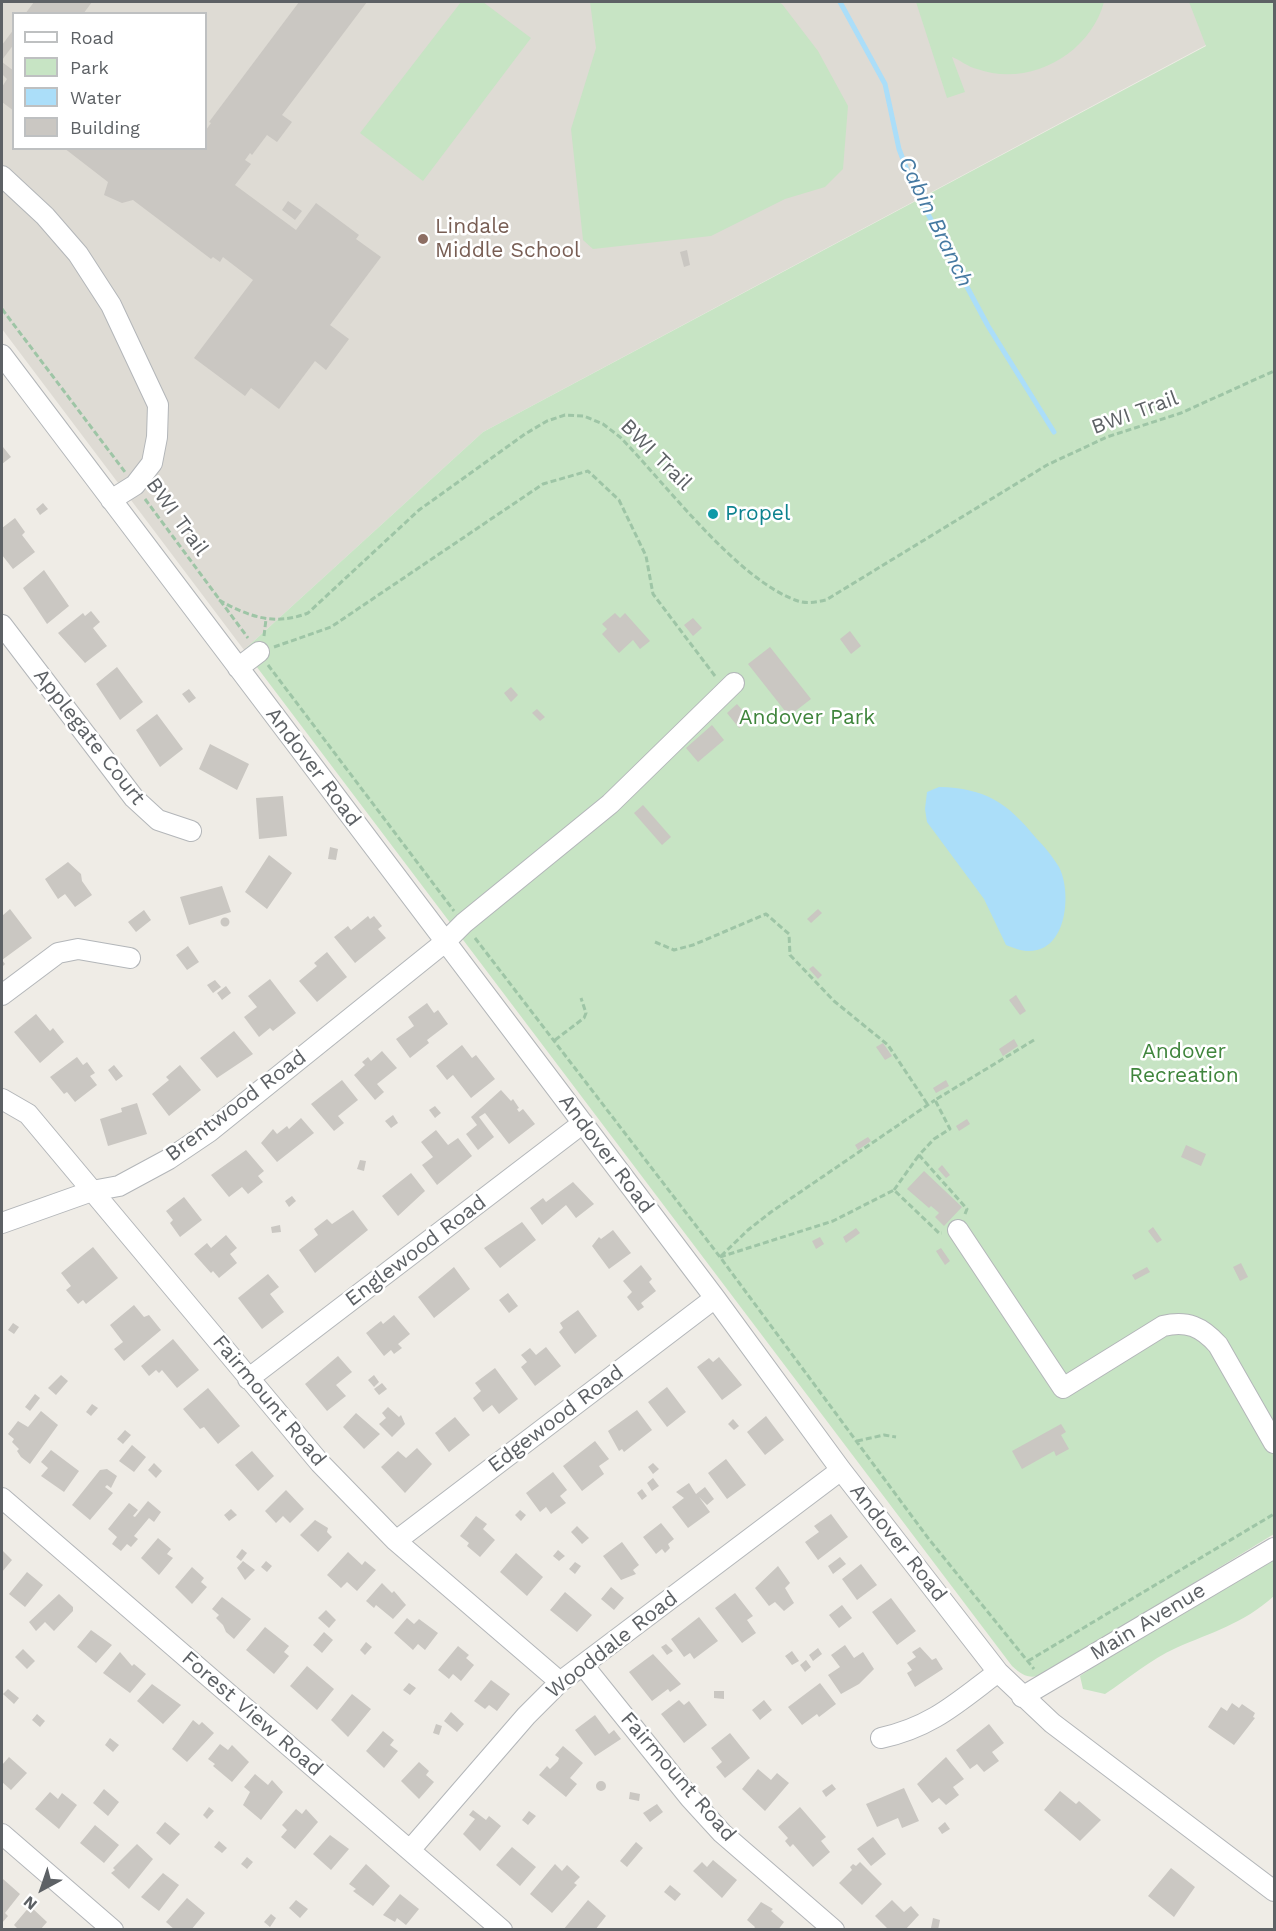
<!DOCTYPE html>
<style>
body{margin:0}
#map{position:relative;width:1276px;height:1931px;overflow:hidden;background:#efece6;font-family:"Work Sans",sans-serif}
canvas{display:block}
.frame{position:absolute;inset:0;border:3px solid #5d6165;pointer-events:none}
.legend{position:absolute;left:12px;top:12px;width:195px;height:138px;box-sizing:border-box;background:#fff;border:2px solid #bec0c1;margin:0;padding:8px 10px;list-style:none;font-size:18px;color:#5d6165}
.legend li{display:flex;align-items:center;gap:12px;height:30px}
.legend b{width:30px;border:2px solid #bec0c1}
.north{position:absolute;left:12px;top:1859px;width:60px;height:60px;-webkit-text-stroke:4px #fff;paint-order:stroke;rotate:220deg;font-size:16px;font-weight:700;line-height:24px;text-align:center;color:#5d6165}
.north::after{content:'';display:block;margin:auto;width:21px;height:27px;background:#5d6165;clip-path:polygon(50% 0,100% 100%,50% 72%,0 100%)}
</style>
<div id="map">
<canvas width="1276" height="1931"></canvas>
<div class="frame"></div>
<ul class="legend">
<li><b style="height:8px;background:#fff"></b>Road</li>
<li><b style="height:16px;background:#c7e4c4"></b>Park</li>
<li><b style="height:16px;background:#abdef9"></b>Water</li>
<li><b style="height:16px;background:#cac7c2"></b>Building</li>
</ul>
<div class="north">N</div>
</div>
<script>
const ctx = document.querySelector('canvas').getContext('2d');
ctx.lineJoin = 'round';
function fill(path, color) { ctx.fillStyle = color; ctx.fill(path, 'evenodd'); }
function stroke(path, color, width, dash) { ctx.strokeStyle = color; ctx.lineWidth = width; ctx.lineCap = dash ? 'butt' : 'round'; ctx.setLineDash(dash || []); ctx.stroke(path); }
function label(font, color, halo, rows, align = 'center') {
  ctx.font = font + ' "Work Sans",sans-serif'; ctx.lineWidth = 5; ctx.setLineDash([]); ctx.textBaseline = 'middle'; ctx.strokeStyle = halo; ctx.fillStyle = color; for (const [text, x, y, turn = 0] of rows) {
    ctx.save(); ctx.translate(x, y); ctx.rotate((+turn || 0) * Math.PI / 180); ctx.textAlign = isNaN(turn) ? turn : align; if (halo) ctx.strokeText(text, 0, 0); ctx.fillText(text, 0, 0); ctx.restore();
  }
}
fill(new Path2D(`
 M2 2H1238L1249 22 483 432 244 650 2 329ZM14 14H206V148H14Z`), '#dedbd4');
fill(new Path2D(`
 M461 2H483L531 38 423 181 360 133Z
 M590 2H778L782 4 818 51 848 106 843 169 825 187 785 199 711 236 593 249 583 240 571 129 596 48Z
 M916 2H1104C1090 54 1029 88 977 69 968 67 960 60 952 57L965 92 947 98Z
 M1189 2H1274V1534L1043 1675C1029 1679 1023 1676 1012 1666L244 650 483 432 1206 46Z
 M1274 1560V1596C1243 1624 1212 1632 1176 1648 1151 1659 1128 1679 1105 1694L1083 1689 1080 1676 1096 1665Z`), '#c7e4c4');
fill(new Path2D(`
 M939 787C985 788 1008 803 1036 838 1044 846 1053 857 1059 867 1071 890 1068 943 1037 950 1025 953 1017 949 1006 945L984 899 927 822 925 809 927 792Z`), '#abdef9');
stroke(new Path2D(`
 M840 2 885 84 899 149 914 188 988 326 1054 432`), '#abdef9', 5);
fill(new Path2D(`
 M34 2H92L83 14H25Z
 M299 2H367L282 115 292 122 277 142 267 135 252 155 250 153 245 160 251 164 235 185 296 230 316 203 359 235 356 239 381 257 330 325 349 339 326 370 315 361 279 409 251 388 245 396 194 358 253 280 223 257 220 262 213 257 211 259 133 200 122 203 104 195 108 182 64 148H206V130L211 123 209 122Z
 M14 29V44L2 60V45Z
 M2 62 14 71V111L2 102V87L7 79 2 74Z
 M288 201 302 211 295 220 282 210Z
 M687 250 690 265 684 267 680 252Z
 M3 447 11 457 2 464V448Z
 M43 503 48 509 40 515 36 509Z
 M15 518 25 532 22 535 35 552 13 569 2 555V528Z
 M44 570 69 606 47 624 23 588Z
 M91 611 100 622 93 628 107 646 85 663 58 633 83 613 85 616Z
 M615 613 620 618 625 613 650 641 640 649 633 640 619 653 602 634 607 629 602 624Z
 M693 618 702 628 693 636 684 625Z
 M850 631 861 646 851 654 840 639Z
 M770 647 811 699 789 716 748 664Z
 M117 667 143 702 120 720 96 684Z
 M511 687 518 695 511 702 504 693Z
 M189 689 196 698 189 703 182 694Z
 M737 704 750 719 739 728 727 713Z
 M537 709 545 717 540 721 532 713Z
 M157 714 183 749 160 767 136 730Z
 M712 725 724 740 698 762 686 748Z
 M210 744 249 764 237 790 199 769Z
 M283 796 287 836 259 839 256 798Z
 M643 805 671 837 662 845 634 813Z
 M330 847 338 849 336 860 328 859Z
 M269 855 292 873 267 909 245 892Z
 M68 862 81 874 82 881 92 895 75 907 65 894 58 899 45 879Z
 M222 886 231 912 189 925 180 897Z
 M10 909 32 938 2 960 5 964 2 967V916Z
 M818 909 822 913 811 923 807 919Z
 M144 910 151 920 136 932 128 922Z
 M368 916 370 919 374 916 382 926 378 929 386 938 355 963 334 937 348 926 351 930Z
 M220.5 922a4.5 4.5 0 1 1 9 0a4.5 4.5 0 1 1-9 0Z
 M188 946 199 962 187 970 176 955Z
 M327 952 347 977 317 1002 299 981 317 966 314 963Z
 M813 966 822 975 818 979 809 969Z
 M270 979 296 1013 273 1031 270 1028 259 1037 244 1017 257 1007 248 996Z
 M215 980 221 987 213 993 207 985Z
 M226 986 231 993 222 1000 217 993Z
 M1016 995 1026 1011 1020 1015 1009 1000Z
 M427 1003 434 1013 438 1010 448 1024 427 1040 429 1043 410 1058 396 1039 414 1026 408 1017Z
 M36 1014 50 1031 53 1028 64 1042 40 1063 14 1032Z
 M234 1031 253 1054 217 1078 200 1058Z
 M1014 1039 1018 1046 1003 1056 999 1049Z
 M883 1043 892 1056 885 1060 876 1047Z
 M462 1045 472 1058 476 1055 495 1079 471 1098 453 1075 447 1080 436 1066Z
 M382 1051 397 1068 377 1084 384 1092 375 1100 354 1075 365 1065 362 1062 368 1057 371 1061Z
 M77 1057 83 1065 87 1062 95 1073 90 1076 97 1085 75 1102 67 1092 64 1094 50 1077Z
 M114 1065 123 1076 116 1081 108 1070Z
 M180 1065 201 1090 169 1116 152 1094 169 1080 166 1077Z
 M342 1080 358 1100 338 1116 344 1123 334 1131 311 1104Z
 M946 1080 949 1086 936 1093 933 1088Z
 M501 1090 511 1101 513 1099 519 1108 517 1109 519 1112 523 1109 535 1124 509 1144 485 1113 479 1117 494 1137 478 1150 466 1134 477 1125 471 1117Z
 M137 1103 147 1134 108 1146 100 1119 122 1112 121 1108Z
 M435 1106 441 1113 435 1118 429 1110Z
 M393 1115 398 1123 391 1128 385 1121Z
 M301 1118 314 1133 277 1162 261 1143 273 1129 277 1134 287 1126 289 1129Z
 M967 1119 970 1124 959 1131 956 1126Z
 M436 1130 448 1145 458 1138 472 1156 437 1185 422 1165 433 1157 421 1142Z
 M868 1137 871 1141 858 1150 855 1145Z
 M1186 1145 1206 1154 1201 1166 1181 1157Z
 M246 1150 264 1171 258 1176 263 1182 248 1194 242 1187 229 1197 211 1175Z
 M360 1160 366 1161 364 1171 357 1169Z
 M942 1165 950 1175 946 1178 938 1169Z
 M924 1171 962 1207 944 1226 935 1217 939 1213 937 1211 931 1206 929 1208 907 1189Z
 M411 1173 425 1191 398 1216 382 1196Z
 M573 1182 594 1204 576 1218 566 1205 542 1225 530 1208 543 1198 546 1202Z
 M292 1196 296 1201 289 1207 285 1201Z
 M184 1197 202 1220 180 1237 170 1223 173 1220 166 1211Z
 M353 1210 368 1230 315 1273 299 1250 318 1235 314 1229 327 1219 332 1224Z
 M522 1222 536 1240 500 1268 484 1248Z
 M280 1225 281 1232 272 1233 271 1227Z
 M1153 1227 1162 1240 1157 1243 1148 1231Z
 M856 1228 860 1233 846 1243 843 1237Z
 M613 1230 631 1253 609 1269 592 1246 599 1237 601 1239Z
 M226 1235 237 1248 230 1254 237 1263 219 1278 213 1271 211 1273 194 1254 207 1243 211 1248Z
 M820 1237 824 1244 816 1249 812 1241Z
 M93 1247 118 1278 86 1304 83 1300 78 1304 66 1290 71 1286 61 1273Z
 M941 1248 950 1261 945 1265 936 1251Z
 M1241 1263 1248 1277 1240 1281 1233 1267Z
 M641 1265 652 1279 649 1282 656 1291 641 1303 644 1307 638 1311 627 1297 632 1292 623 1281Z
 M454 1267 470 1289 434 1318 418 1297Z
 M1147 1267 1150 1272 1135 1280 1132 1275Z
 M268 1274 279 1287 270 1294 284 1312 262 1329 238 1298Z
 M508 1293 518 1306 509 1313 499 1300Z
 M134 1305 144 1317 149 1315 161 1330 124 1361 114 1349 123 1342 110 1325Z
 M578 1310 597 1336 575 1354 559 1332 563 1328 560 1323Z
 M394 1315 410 1334 398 1344 402 1348 394 1354 391 1350 384 1356 366 1333 381 1321 383 1324Z
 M13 1323 19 1327 14 1334 8 1330Z
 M173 1339 199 1370 177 1388 162 1370 159 1373 156 1370 149 1376 141 1366Z
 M546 1347 561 1366 535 1386 521 1367 527 1362 521 1355 530 1348 536 1355Z
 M338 1356 352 1372 336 1385 346 1396 327 1411 305 1384Z
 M719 1357 742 1385 722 1400 697 1367 709 1358 713 1362Z
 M495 1368 518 1399 499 1414 492 1405 483 1412 473 1398 481 1391 475 1383Z
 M61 1375 68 1381 56 1395 48 1388Z
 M374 1375 379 1382 374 1387 368 1380Z
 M382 1383 387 1389 379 1395 374 1389Z
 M667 1387 686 1412 667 1427 648 1402Z
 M208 1388 240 1426 218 1444 204 1427 200 1429 183 1409Z
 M35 1394 40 1398 30 1411 25 1407Z
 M92 1404 98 1408 91 1416 86 1412Z
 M388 1407 399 1417 401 1415 405 1424 392 1437 379 1424 386 1418 382 1413Z
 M637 1410 652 1430 624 1452 622 1449 619 1451 608 1431Z
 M41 1411 58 1425 30 1464 21 1457 17 1451 19 1449 12 1442 14 1439 8 1434 18 1421 28 1427Z
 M356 1413 380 1434 364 1449 343 1427Z
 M766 1416 784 1440 765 1455 747 1432Z
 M455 1417 470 1435 449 1452 435 1433Z
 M733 1419 739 1426 734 1430 728 1424Z
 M1061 1424 1066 1432 1061 1435 1069 1449 1056 1456 1054 1451 1022 1469 1012 1451Z
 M125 1430 131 1435 123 1444 117 1439Z
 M595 1441 609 1459 599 1466 604 1474 582 1491 563 1466Z
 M132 1445 146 1457 134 1472 119 1461Z
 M417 1448 432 1464 405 1493 381 1467 398 1451 406 1458Z
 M51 1450 79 1471 64 1492 41 1476 48 1468 41 1462Z
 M252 1451 274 1476 258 1491 235 1465Z
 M726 1459 746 1485 727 1499 708 1473Z
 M154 1463 162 1471 156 1478 148 1470Z
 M653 1463 659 1469 653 1474 648 1467Z
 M107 1469 117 1476 111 1488 107 1485 105 1487 113 1493 90 1520 72 1505 100 1470Z
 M553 1472 567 1490 560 1496 566 1503 551 1514 546 1507 540 1512 526 1493Z
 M653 1478 659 1486 652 1491 647 1483Z
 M689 1483 696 1494 705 1487 714 1499 707 1505 699 1497 710 1512 688 1528 672 1507 684 1498 676 1492Z
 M642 1489 647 1496 642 1500 637 1493Z
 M286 1490 304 1509 290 1523 283 1516 276 1523 265 1511Z
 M148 1501 161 1512 154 1522 149 1518 134 1536 138 1539 131 1547 127 1544 121 1551 112 1544 117 1537 108 1529 129 1503 138 1510 133 1516 135 1517Z
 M231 1509 237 1515 229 1521 224 1515Z
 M520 1510 526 1515 521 1521 515 1515Z
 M831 1514 848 1537 818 1560 805 1542 819 1532 814 1526Z
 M476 1516 487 1524 483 1529 495 1540 480 1557 467 1546 469 1543 460 1536Z
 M315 1520 328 1528 327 1532 332 1537 318 1552 300 1535Z
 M661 1523 674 1539 668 1544 670 1548 665 1553 662 1549 656 1554 643 1537Z
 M577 1526 589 1538 582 1544 571 1532Z
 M158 1538 171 1549 167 1554 173 1558 159 1575 141 1558Z
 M622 1542 639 1565 633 1570 636 1574 621 1580 603 1556Z
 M242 1549 247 1553 241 1561 236 1557Z
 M2 1550 12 1560 2 1572Z
 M558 1550 565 1556 559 1561 553 1556Z
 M348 1552 362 1565 365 1561 376 1570 357 1591 347 1582 341 1588 327 1575Z
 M516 1553 543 1577 527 1596 500 1572Z
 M840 1557 846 1564 833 1574 828 1566Z
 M243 1561 255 1570 245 1580 237 1568Z
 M266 1561 272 1566 267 1572 261 1567Z
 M575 1562 581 1566 575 1574 569 1569Z
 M861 1564 877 1585 857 1600 842 1579Z
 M778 1566 790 1583 785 1588 794 1603 784 1611 775 1602 769 1606 755 1588Z
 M192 1567 204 1578 201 1582 207 1587 192 1604 175 1587Z
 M27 1572 43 1585 25 1607 9 1594Z
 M382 1583 392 1593 394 1591 406 1605 393 1619 376 1605 374 1608 366 1601Z
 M611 1587 624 1598 614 1610 601 1599Z
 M565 1592 592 1615 577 1632 550 1610Z
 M735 1593 753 1616 747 1620 756 1633 742 1643 715 1608Z
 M59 1594 73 1607V1611L54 1631 45 1622 36 1631 29 1622Z
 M222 1597 251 1619 234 1639 226 1632 223 1625 216 1618 219 1615 212 1609Z
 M891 1598 916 1631 897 1645 872 1612Z
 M842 1605 852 1618 839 1628 829 1615Z
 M326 1610 336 1620 329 1628 318 1618Z
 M699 1617 718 1641 694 1659 690 1653 684 1657 671 1639Z
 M407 1618 414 1624 419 1619 438 1633 425 1650 418 1644 413 1650 394 1633Z
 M265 1627 289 1646 284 1652 289 1656 274 1674 246 1650Z
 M91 1630 112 1645 96 1663 77 1647Z
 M324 1632 333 1640 322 1653 313 1645Z
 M366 1642 372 1647 365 1655 360 1650Z
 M666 1644 673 1651 667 1655 661 1647Z
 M845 1645 854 1658 863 1652 874 1669 859 1684 841 1694 828 1675 840 1667 831 1655Z
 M458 1646 469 1655 466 1658 474 1665 461 1681 453 1674 449 1679 438 1670Z
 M920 1647 932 1660 936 1658 943 1669 915 1687 907 1673 912 1670 907 1663 916 1657 912 1652Z
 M818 1648 822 1654 813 1661 809 1655Z
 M23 1649 35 1661 27 1669 15 1657Z
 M792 1651 799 1661 792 1665 785 1656Z
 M120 1652 132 1666 134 1664 146 1674 130 1693 103 1673Z
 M653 1654 681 1684 670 1692 668 1689 652 1701 629 1672Z
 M806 1660 811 1667 805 1672 800 1665Z
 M307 1666 334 1689 317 1710 290 1686Z
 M491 1680 510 1694 497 1711 489 1705 485 1709 474 1701Z
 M409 1683 416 1688 410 1695 403 1690Z
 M820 1683 836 1704 819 1717 817 1714 802 1725 788 1707Z
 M152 1684 181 1705 163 1724 137 1701Z
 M8 1689 19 1698 14 1704 3 1694Z
 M714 1691H724V1699L714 1698Z
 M352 1694 371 1709 348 1737 331 1720Z
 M679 1700 684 1705 689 1701 707 1725 684 1743 661 1714Z
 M764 1700 772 1710 760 1720 752 1710Z
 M1232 1703 1239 1708 1242 1704 1255 1713 1253 1717 1255 1718 1234 1745 1208 1727 1221 1707 1227 1711Z
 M451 1712 464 1724 457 1732 444 1721Z
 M37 1714 45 1721 40 1727 32 1720Z
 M595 1715 609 1734 614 1730 621 1739 595 1756 575 1730Z
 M193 1720 199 1725 202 1722 214 1733 187 1762 172 1749Z
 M436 1724 442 1726 439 1735 433 1733Z
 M989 1724 1004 1743 992 1752 999 1761 984 1772 977 1764 970 1769 956 1750Z
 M383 1731 394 1740 390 1745 398 1751 384 1768 366 1751Z
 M730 1733 750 1758 725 1778 716 1767 722 1762 711 1748Z
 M110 1738 119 1745 113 1752 105 1745Z
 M220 1744 228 1750 232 1745 249 1762 232 1782 213 1766 215 1764 208 1759Z
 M563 1746 583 1763 570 1778 577 1784 566 1797 539 1775 547 1766 550 1769 558 1761 559 1758 555 1755Z
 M9 1757 27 1773 11 1790 2 1782V1765Z
 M946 1757 964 1779 953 1787 959 1795 946 1805 939 1798 932 1803 917 1784Z
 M419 1762 429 1771 426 1775 434 1782 419 1799 401 1781Z
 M758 1769 771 1780 777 1773 789 1783 765 1811 742 1789Z
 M255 1774 268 1785 272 1780 283 1792 261 1820 243 1805 250 1792 244 1787Z
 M596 1786a5 5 0 1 1 10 0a5 5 0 1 1-10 0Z
 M832 1784 836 1789 826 1797 822 1791Z
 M904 1788 919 1821 902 1828 898 1818 877 1827 866 1804Z
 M104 1789 119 1802 108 1816 93 1803Z
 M1060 1791 1076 1804 1079 1801 1101 1820 1080 1841 1044 1810Z
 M50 1792 58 1799 62 1793 77 1805 59 1829 35 1809Z
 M630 1792 640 1794 639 1801 629 1799Z
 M657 1804 663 1812 650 1822 643 1813Z
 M209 1807 214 1811 207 1819 203 1815Z
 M800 1807 826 1837 821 1841 830 1852 813 1867 793 1844 790 1847 785 1841 788 1838 778 1827Z
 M296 1809 302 1814 306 1809 318 1822 295 1849 281 1837 287 1830 282 1825Z
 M473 1810 486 1820 489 1816 501 1826 480 1851 463 1834 475 1819 469 1815Z
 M529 1811 536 1816 528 1825 522 1820Z
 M165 1822 180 1834 170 1845 156 1833Z
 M945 1822 950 1829 942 1834 938 1828Z
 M95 1825 119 1845 104 1863 80 1843Z
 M330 1835 349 1849 331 1870 313 1854Z
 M873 1837 886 1854 871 1866 857 1849Z
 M219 1841 227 1848 222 1853 214 1847Z
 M636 1842 643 1848 627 1867 620 1861Z
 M137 1844 153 1859 129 1889 111 1873 115 1870 113 1868Z
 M512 1847 536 1867 520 1886 496 1865Z
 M247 1857 253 1862 247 1869 241 1864Z
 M713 1860 737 1880 722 1898 693 1871 702 1862 707 1867Z
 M860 1862 882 1884 862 1905 839 1883 852 1870 850 1867 853 1864 856 1866Z
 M366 1864 390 1886 373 1906 353 1891 356 1889 349 1884Z
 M555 1864 562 1871 567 1865 580 1877 574 1883 577 1885 552 1913 530 1894Z
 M1171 1868 1195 1887 1174 1917 1148 1896Z
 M163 1873 179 1885 159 1911 141 1897Z
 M3 1879 20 1894 5 1913 8 1916 2 1923Z
 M670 1885 681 1894 675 1901 664 1892Z
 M400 1894 419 1909 406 1925 397 1918 395 1922 383 1915Z
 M187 1898 205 1913 191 1930H175L166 1922Z
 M296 1900 308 1909 300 1918 289 1908Z
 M588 1900 606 1916 595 1930H563Z
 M892 1900 904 1912 911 1906 919 1915 905 1930H889L875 1916Z
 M761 1902 773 1909 771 1911 784 1922 778 1930H753L755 1927 747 1920Z
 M30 1906 47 1922 40 1930H19L14 1925Z
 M271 1914 276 1918 270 1927 264 1922Z
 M933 1918 940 1920 938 1930 931 1928Z`), '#cac7c2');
const minor = new Path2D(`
 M2 176 45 216 78 254 111 305 158 405 157 437 152 463 135 485 111 500
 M2 355 715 1298 841 1470 998 1672 1052 1723 1274 1891
 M2 625 134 798 158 820 191 831
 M238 668 259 652
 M2 995 58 953 78 949 130 958
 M2 1099 28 1114 320 1463 396 1541 560 1682
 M2 1223 92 1191 119 1186 169 1159 209 1132 445 942 464 923 610 804 734 683
 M958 1230 1063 1388 1163 1326C1187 1320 1202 1327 1218 1345L1274 1443
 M248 1379 583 1123
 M2 1498 502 1930
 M396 1541 715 1298
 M583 1665 690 1798 722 1833 834 1930
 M1022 1697 1274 1548
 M881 1738C932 1727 958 1702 998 1672
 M2 1834 113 1930
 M410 1850 526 1716 560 1682 841 1470`);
stroke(minor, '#b3b6b9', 22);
stroke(new Path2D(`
 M2 309 125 472
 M145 499 248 638
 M219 600C249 617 275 626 308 613L419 510 525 434 547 421 565 415 584 416 603 424 620 437C666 484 738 581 798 601 807 604 817 602 826 600L1047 465 1107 437 1181 413 1274 371
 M264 636 266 619
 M274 647 331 627 543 484 588 471 619 500 646 556 653 594 715 676
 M268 665 454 911
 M475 938 720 1257 928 1538 1034 1669
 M655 942 674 950 693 945 766 914 789 934 790 955 834 1001 888 1045 928 1105
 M555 1040 584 1018 586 1013 581 998
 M894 1190 919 1155
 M965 1214 967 1209 919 1155 934 1139 950 1129 935 1100 1034 1040
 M721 1256 748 1230 771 1212 935 1100
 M720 1257 833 1221 894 1190 939 1233H942
 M857 1441 884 1435 896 1437
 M1028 1661 1274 1514`), '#9ec5a6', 3, [6, 3]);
stroke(minor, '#fff', 20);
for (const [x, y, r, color] of [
 [423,239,6,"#8d6e63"],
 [713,514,6,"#0f9aa8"]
]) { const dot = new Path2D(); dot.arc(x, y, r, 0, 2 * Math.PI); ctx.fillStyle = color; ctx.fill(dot); stroke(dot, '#fff', 2); }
label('21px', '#785e54', '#fff', [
 ["Lindale",435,227],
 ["Middle School",435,251]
], 'left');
label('21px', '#5d6165', '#fff', [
 ["BWI Trail",1135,413,-20],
 ["BWI Trail",656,455,45],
 ["BWI Trail",177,517,54],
 ["Applegate Court",89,737,52],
 ["Andover Road",313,767,53],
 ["Brentwood Road",236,1106,-37],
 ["Andover Road",606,1154,53],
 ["Englewood Road",416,1251,-37],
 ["Fairmount Road",269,1401,50],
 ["Edgewood Road",556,1419,-37],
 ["Andover Road",898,1543,52],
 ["Main Avenue",1148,1622,-31],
 ["Wooddale Road",612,1645,-38],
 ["Forest View Road",252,1714,41],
 ["Fairmount Road",678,1777,49]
]);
label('21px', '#0d838f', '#fff', [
 ["Propel",725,514]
], 'left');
label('21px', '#3f853c', '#fff', [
 ["Andover Park",807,718],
 ["Andover",1184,1052],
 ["Recreation",1184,1076]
]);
label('italic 22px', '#467aa2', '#fff', [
 ["Cabin Branch",935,222,64]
]);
</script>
